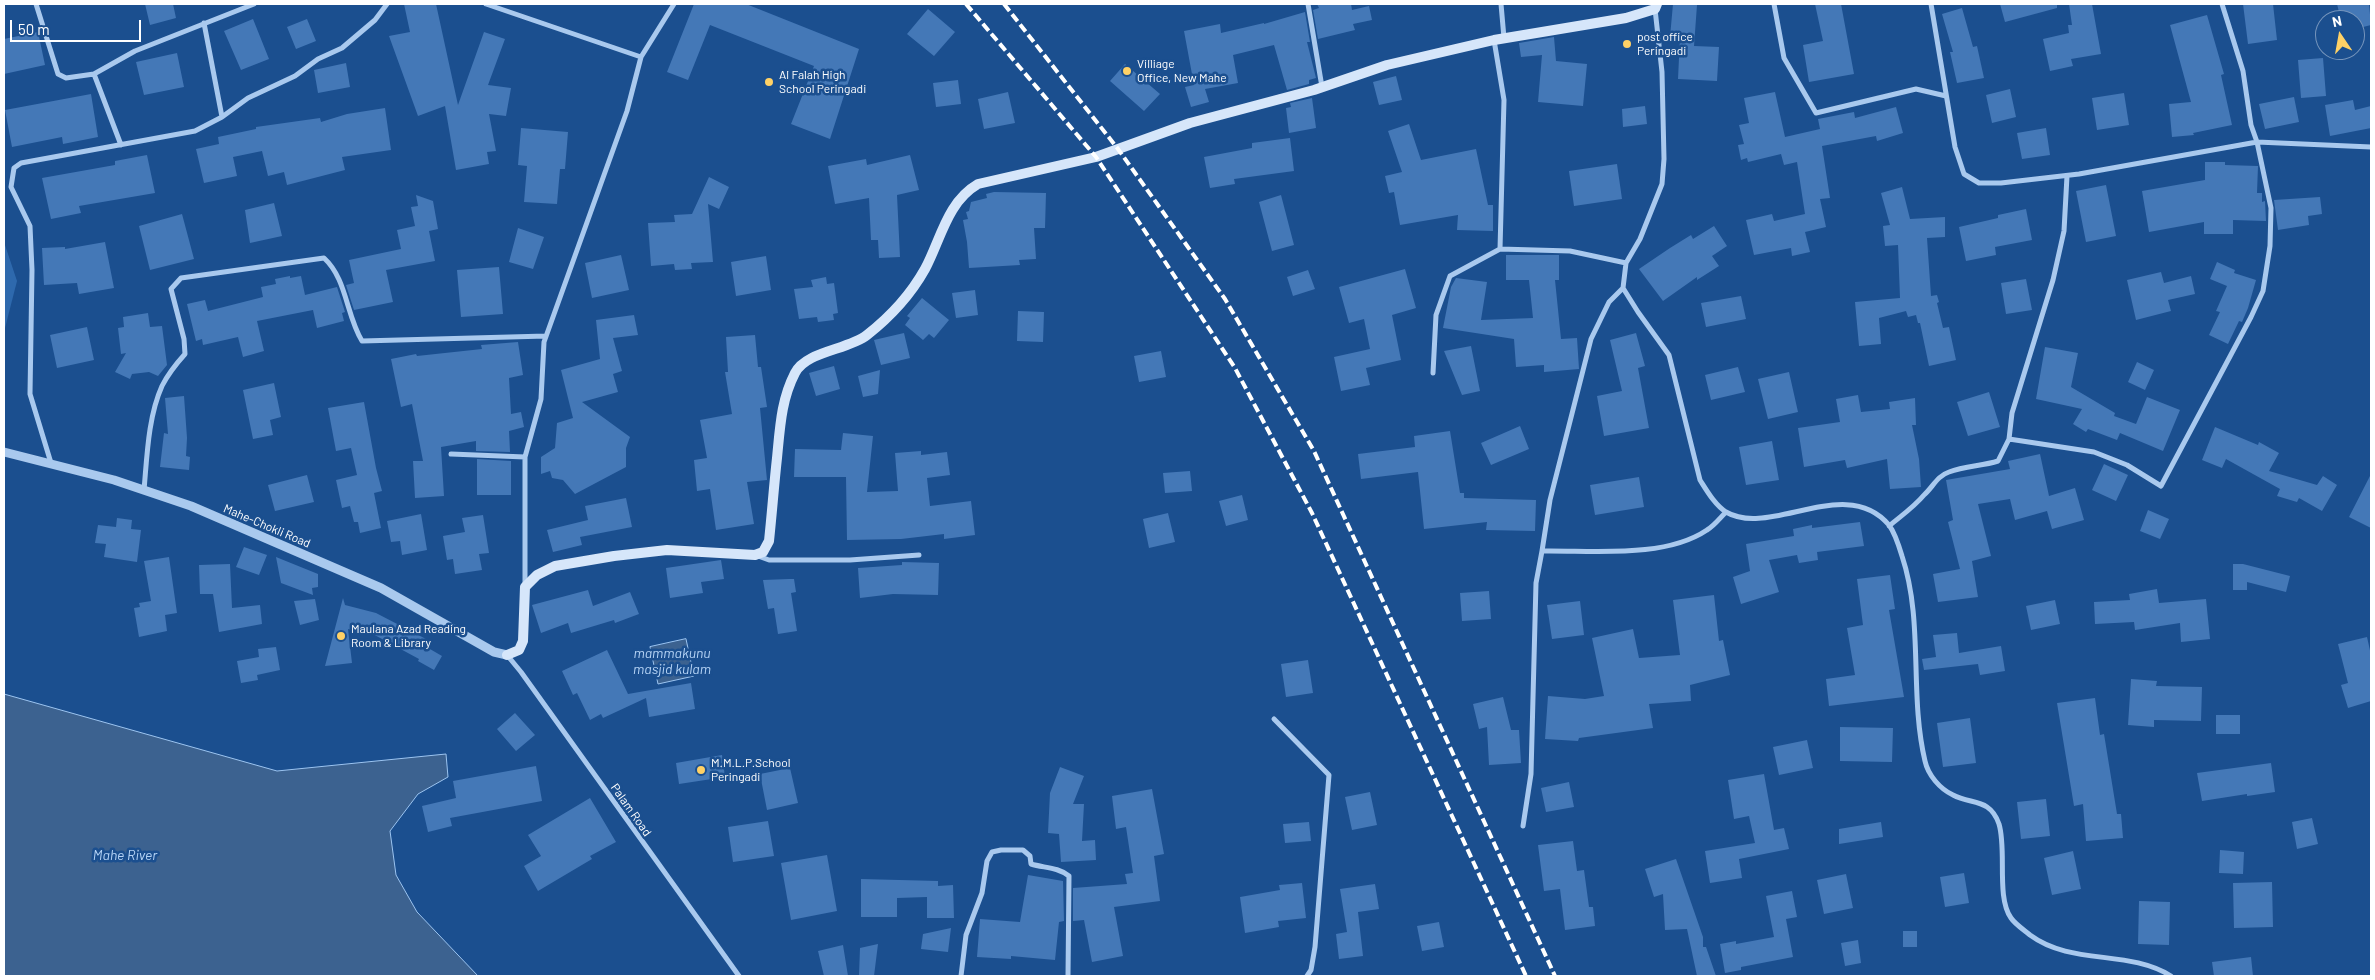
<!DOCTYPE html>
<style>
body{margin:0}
#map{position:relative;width:2375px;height:980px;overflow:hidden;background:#1b4f8f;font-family:Barlow,sans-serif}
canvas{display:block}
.frame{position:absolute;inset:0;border:5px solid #fff;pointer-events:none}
.north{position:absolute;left:2315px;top:10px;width:50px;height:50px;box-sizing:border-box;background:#1b4f8f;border:1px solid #7695bc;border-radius:50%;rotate:348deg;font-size:14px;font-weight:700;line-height:20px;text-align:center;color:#fff}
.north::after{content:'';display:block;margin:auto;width:18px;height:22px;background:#ffd166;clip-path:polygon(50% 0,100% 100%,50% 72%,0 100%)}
.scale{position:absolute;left:10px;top:20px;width:131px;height:22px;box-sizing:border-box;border:2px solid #fff;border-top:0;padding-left:6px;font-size:15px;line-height:18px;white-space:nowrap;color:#fff;-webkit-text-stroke:4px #1b4f8f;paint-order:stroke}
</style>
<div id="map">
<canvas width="2375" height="980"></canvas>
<div class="frame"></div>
<div class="north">N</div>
<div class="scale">50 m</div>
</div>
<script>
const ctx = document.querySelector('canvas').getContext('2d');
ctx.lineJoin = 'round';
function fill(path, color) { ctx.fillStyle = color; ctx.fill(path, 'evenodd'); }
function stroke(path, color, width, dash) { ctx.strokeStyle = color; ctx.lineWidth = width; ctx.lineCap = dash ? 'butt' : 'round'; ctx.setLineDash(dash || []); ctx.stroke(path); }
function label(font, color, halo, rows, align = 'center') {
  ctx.font = font + ' Barlow,sans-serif'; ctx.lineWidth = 5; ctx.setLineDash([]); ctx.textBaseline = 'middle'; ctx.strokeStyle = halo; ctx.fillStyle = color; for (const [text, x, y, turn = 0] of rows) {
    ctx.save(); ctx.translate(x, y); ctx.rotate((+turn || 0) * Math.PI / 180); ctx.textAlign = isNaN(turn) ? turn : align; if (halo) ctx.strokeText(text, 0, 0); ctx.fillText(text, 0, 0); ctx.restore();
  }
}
fill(new Path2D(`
 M4 242 17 281 4 332Z`), '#2e69ad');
const water = new Path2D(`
 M686 639 694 676 658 684 650 647Z
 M4 694 277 771 446 754 448 777 418 794 390 831 396 875 417 912 478 976H4Z`);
fill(water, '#3c6290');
stroke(water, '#9cc4f0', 1);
fill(new Path2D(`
 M145 4H173L176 18 150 25Z
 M404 4H436L458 105 484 32 505 39 488 85 511 88 506 116 489 114 496 151 487 152 489 164 456 170 445 106 418 116 389 36 410 32Z
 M694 4H746L859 49 830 139 791 124 814 66 710 25 688 80 667 72Z
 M1317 4H1351L1352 10 1369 6 1372 20 1353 24 1355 30 1318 39 1313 10 1319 8Z
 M1673 4 1697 5 1694 46 1719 47 1717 81 1678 79 1680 37H1670Z
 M1815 4H1841L1854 74 1809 82 1803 45 1823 41Z
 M2000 4H2057V8L2005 22Z
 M2069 4H2092L2101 54 2071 59 2073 66 2050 71 2043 39 2069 33 2068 25H2072Z
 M2243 4H2273L2277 40 2248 44Z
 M2337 4H2369L2371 25 2355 29V20H2341Z
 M1962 8 1973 47 1977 46 1984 78 1957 83 1950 52H1953L1942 14Z
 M928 9 955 32 934 56 907 34Z
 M1305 12 1310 42H1307L1316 78 1309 80V84L1287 90 1274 45 1233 55 1238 83 1205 89 1209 102 1191 107 1185 87 1194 85 1184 31 1220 24 1221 33 1264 23V24Z
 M2207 15 2224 74 2221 75 2232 125 2193 133 2194 135 2172 137 2169 104 2191 102 2170 25Z
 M253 19 269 59 241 70 224 31Z
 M307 19 316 41 296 49 287 27Z
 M38 32 45 65 4 74V39Z
 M1554 37 1556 61 1587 64 1583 106 1538 102 1542 55 1521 57 1519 43Z
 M177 53 184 87 144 95 136 62Z
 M2323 58 2326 96 2301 98 2298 60Z
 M346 63 350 87 318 93 314 70Z
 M1125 64 1160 94 1144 111 1110 81Z
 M1396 76 1402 100 1379 105 1373 82Z
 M958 80 961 104 936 107 933 83Z
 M2010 89 2016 117 1992 123 1986 95Z
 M1008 92 1015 123 984 129 978 99Z
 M1775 92 1785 137 1820 129 1818 119 1854 112 1855 118 1896 107 1903 133 1877 141 1876 136 1822 146 1830 198 1820 199 1826 227 1805 232 1810 252 1792 256 1791 248 1754 255 1746 220 1772 214 1774 221 1805 214 1797 162 1784 165 1781 154 1748 162 1747 158 1741 160 1738 145 1744 144 1739 125 1749 123 1744 98Z
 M2124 93 2129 125 2097 130 2092 98Z
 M91 94 98 137 63 144 62 137 12 147 5 110Z
 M2294 97 2299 122 2265 129 2259 104Z
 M1312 98 1316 128 1289 133 1286 108 1291 107 1290 103Z
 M2353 100 2355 110 2371 106V128L2330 136 2325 105Z
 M1645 106 1647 124 1623 127 1622 109Z
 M385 108 391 150 342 157 345 170 287 185 284 172 268 176 262 151 233 157 237 176 204 183 196 149 219 144 218 137 256 129V127L320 118 321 122 347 114Z
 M1409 124 1421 160 1476 149 1488 205H1493V231L1457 230 1458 215 1400 225 1394 192 1389 193 1385 176 1402 172 1388 131Z
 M521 128 568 132 565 169H560L557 204 524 202 527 166 518 165Z
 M2046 128 2050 155 2022 159 2017 133Z
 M1290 138 1294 171 1234 179 1235 184 1210 188 1204 157 1252 148V143Z
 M147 155 155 193 79 206 81 213 51 219 42 178 115 165V161Z
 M910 155 919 190 897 195 900 257 879 258 878 240H871L869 198 835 204 828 166 866 159 867 165Z
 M2205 162H2225V165L2258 166 2257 193H2262V202L2265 201 2266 221 2233 220V234H2204V222L2149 232 2142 191 2205 180Z
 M1617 164 1622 199 1574 206 1569 171Z
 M709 177 729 187 719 209 708 204 713 262 691 263 692 269 675 270 674 264 651 266 648 223 675 222 674 215 692 214Z
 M2106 185 2116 236 2086 242 2076 191Z
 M1902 187 1910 219 1945 217V237L1927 238 1931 296 1937 295 1939 302 1937 303 1943 328 1949 327 1956 360 1929 366 1920 323H1918L1916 315 1908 317 1906 311 1879 318 1881 344 1859 346 1855 302 1900 298 1898 245 1885 246 1883 226 1890 225 1881 193Z
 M994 192 1046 193 1045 228H1034L1036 259 1019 260 1020 265 969 268 967 242 963 220 968 219 966 212 969 211 971 202 987 198 986 194Z
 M416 195 433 201 438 229 429 231 435 261 386 270 393 302 354 310 346 285 354 283 349 260 401 249 397 230 415 226 411 207 418 206Z
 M1281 195 1294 245 1272 251 1259 202Z
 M2320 197 2322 214 2308 216 2309 225 2278 230 2274 200Z
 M274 203 282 236 250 243 245 210Z
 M2026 209 2032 240 1995 247 1996 255 1966 261 1959 227 1998 218V215Z
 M182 214 194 259 150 270 139 226Z
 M1714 226 1727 246 1712 256 1719 266 1697 280V277L1663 301 1639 269 1670 248 1691 235 1693 239Z
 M518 228 544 237 533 269 509 262Z
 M105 242 114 288 79 294 77 283 44 285 42 248 65 247V249Z
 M621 255 629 290 592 298 585 263Z
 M1506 255H1559V280H1555L1561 339 1577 338 1579 369 1544 372V365L1516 367 1514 339 1443 328 1451 287 1456 278 1487 282 1481 320 1533 318 1529 280H1506Z
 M766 256 771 290 736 296 731 262Z
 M2217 262 2235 270 2234 273 2256 280 2248 308 2242 322 2239 321 2228 344 2209 335 2220 312 2216 311 2227 286 2210 279Z
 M499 267 503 314 461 317 457 270Z
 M1405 269 1416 308 1392 315 1401 360 1366 368 1370 385 1341 391 1334 357 1370 349 1364 319 1349 323 1339 287Z
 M1308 270 1315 289 1293 296 1287 277Z
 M2161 272 2164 283 2191 276 2195 294 2168 300 2171 311 2136 320 2127 280Z
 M290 276V278L301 276 305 295 337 287 345 312 342 313 344 321 317 328 313 310 257 321 264 351 243 357 238 337 203 345 202 339 196 341 187 304 205 300 208 311 263 297 261 287 276 284 275 279Z
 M826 277 827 284 834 283 838 313 833 314 834 320 818 322 817 317 799 319 794 289 813 287 811 280Z
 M2026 279 2032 310 2006 314 2001 283Z
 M975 290 978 315 956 318 952 293Z
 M1741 296 1746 319 1706 327 1701 303Z
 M922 298 949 320 934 338 929 334 923 340 905 325 910 318 907 316Z
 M1018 311 1044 312 1043 342 1017 341Z
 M148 313 150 327 162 326 167 365 158 376 149 372 132 374 130 379 115 372 126 353 121 354 118 328 124 327 123 317Z
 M634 315 638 335 613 338 622 371 613 374 618 392 582 402 630 437 626 448V467L575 494 563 480 552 478 550 471 541 474V457L555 448 557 423 573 418 561 370 600 359 596 320Z
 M87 327 94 360 57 368 50 335Z
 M904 333 910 358 881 365 874 340Z
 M1636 333 1645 366 1638 368 1649 428 1604 436 1597 396 1622 391 1610 340Z
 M755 335 758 367H761L767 407 760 408 767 480 747 482 754 524 716 530 710 489 697 491 694 460 707 458 700 420 732 414 725 372H728L726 337Z
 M518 342 523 375 509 378 511 414 521 412 524 427 509 431 510 452 476 451V441L441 447 444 496 415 498 413 461H423L412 404 401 407 391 359 416 354 417 356 482 349 481 345Z
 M1471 346 1480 391 1462 395 1444 351Z
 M2045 347 2078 353 2071 387 2115 413 2114 416 2136 424 2147 397 2180 410 2163 451 2120 433 2117 440 2088 429 2086 432 2073 424 2082 409 2036 399Z
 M1161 351 1166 377 1139 382 1134 356Z
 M2137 362 2154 370 2145 390 2128 382Z
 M834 366 840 389 816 396 809 373Z
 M1738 367 1745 392 1711 400 1705 375Z
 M880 370 878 394 863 397 858 376Z
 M1789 372 1798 412 1768 419 1758 379Z
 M274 383 281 417 270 420 273 435 253 439 243 390Z
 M1989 392 2000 427 1968 436 1957 402Z
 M1858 395 1861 412 1890 409 1889 402 1915 398 1916 425H1912L1919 459 1921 487 1890 489 1887 459 1847 468 1845 460 1804 467 1798 428 1840 422 1836 399Z
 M184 396 187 438 186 456 190 457 189 470 160 467 164 433 168 434 165 398Z
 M364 402 376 468 382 491 374 493 381 528 360 533 358 522H354L350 506 342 508 336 480 357 475 351 448 336 451 328 408Z
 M1520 426 1529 449 1491 465 1481 443Z
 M2215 427 2258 445 2259 442 2279 453 2269 471 2317 485 2323 476 2337 485 2322 511 2299 498 2297 502 2277 496 2280 489 2226 459 2222 468 2202 460Z
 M1450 431 1460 493H1464V498L1536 500 1535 531 1486 530 1487 522 1424 529 1418 472 1361 479 1358 454 1415 447 1414 436Z
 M843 433 873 436 867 492 898 491 895 453 921 451V455L947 452 950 475 927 478 930 506 971 501 975 535 944 539V534L901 539 847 540 846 477H794L795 449 841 450Z
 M1772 441 1779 480 1746 485 1739 447Z
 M2040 454 2049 496 2075 488 2084 520 2052 529 2047 511 2015 520 2010 499 1978 504 1991 556 1972 561 1978 597 1938 602 1933 574 1960 569 1948 522 1953 520 1946 480 2010 469 2008 461Z
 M477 459 511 461V495H477Z
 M2104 464 2128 475 2116 501 2092 490Z
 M1190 471 1192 491 1165 493 1163 473Z
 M2371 474V528L2349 517Z
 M307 475 314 502 275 511 268 485Z
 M1639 477 1644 507 1595 515 1590 485Z
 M1242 495 1248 520 1226 526 1219 501Z
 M626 498 632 527 580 537 582 545 553 552 547 530 588 520 585 506Z
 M2148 510 2169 519 2160 539 2140 531Z
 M1168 513 1175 542 1149 548 1143 519Z
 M421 514 427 550 402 555 400 541 391 542 387 521Z
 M483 515 489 553 479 554 482 570 455 574 453 559 447 560 443 536 465 532 462 518Z
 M117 518 132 520 131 529 141 530 137 562 104 557 106 544 95 543 98 525 116 527Z
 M1860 522 1864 546 1817 552 1818 560 1799 563 1797 555 1769 560 1779 592 1741 604 1733 577 1750 571 1746 544 1794 536 1793 529 1812 525V528Z
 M244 547 267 555 259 575 236 567Z
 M169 557 177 613 165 615 167 631 139 637 134 608 140 607 139 603 151 601 144 561Z
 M276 557 318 574V587L312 588 313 595 281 583Z
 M721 560 724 579 701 582 703 593 670 598 666 568Z
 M902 562 939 563 938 595 893 594 860 598 858 568 902 565Z
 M230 564 232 608 260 605 262 624 219 632 213 594H200L199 565Z
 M2233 564H2243L2290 576 2286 592 2247 582V590H2233Z
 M1890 575 1895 609 1889 610 1904 697 1829 706 1826 679 1855 675 1847 628 1863 625 1857 579Z
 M789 579H794L796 592 791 593 797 631 778 634 774 608 768 609 763 580Z
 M2157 589 2159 603 2206 599 2210 639 2181 642 2180 623 2135 630 2134 622 2095 624 2094 602 2130 600 2129 594Z
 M588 590 593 606 630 592 639 614 615 623 614 620 571 633 568 623 541 633 532 605Z
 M1489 591 1491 619 1462 621 1460 593Z
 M1714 595 1719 641 1723 640 1730 675 1690 685 1691 701 1649 704 1653 728 1579 738 1578 741 1545 739 1548 696 1585 699 1604 696 1592 638 1633 629 1639 658 1680 655 1673 600Z
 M343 598 345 605 376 613 426 639 423 645 442 656 434 670 418 661 419 659 358 626 356 631 348 629 352 663 325 666Z
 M315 599 319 620 300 625 294 601Z
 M2055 600 2060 624 2031 630 2026 606Z
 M1580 601 1584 635 1552 639 1547 605Z
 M1957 633 1959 653 2001 646 2005 671 1980 675 1978 664 1924 670 1922 659 1936 657 1933 635Z
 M2367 637 2371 655V701L2348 708 2341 685 2348 683 2338 644Z
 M276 647 280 670 257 675 258 680 241 683 237 661 259 657 258 649Z
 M607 650 628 694 691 683 695 709 649 717 646 698 603 718 601 714 590 720 577 693 573 695 562 671Z
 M1308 660 1313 693 1286 697 1281 664Z
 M2131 679 2157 681 2156 686 2202 687 2201 721 2154 720V727L2128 725Z
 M1503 697 1511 730H1519L1521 763 1489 765 1487 727 1479 729 1473 704Z
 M2095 698 2100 735 2104 734 2117 814H2121L2123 838 2086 841 2083 804 2074 806 2057 703Z
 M515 713 535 735 516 751 497 729Z
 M2216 715H2240V734H2216Z
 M1970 718 1976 763 1943 767 1937 723Z
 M1840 727 1893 728 1892 762 1840 761Z
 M1807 740 1813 768 1779 775 1773 747Z
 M722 755 725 777 679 784 676 763Z
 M2271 763 2275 792 2247 796V794L2202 801 2197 773Z
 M536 766 542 801 450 818 452 826 428 832 422 806 456 798 453 781Z
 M1060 767 1084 776 1073 804H1084L1082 841 1095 840 1096 860 1061 862 1059 834 1048 833 1050 793Z
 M790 768 798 803 767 810 760 774Z
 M1764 774 1774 830 1784 828 1789 849 1739 859 1742 878 1710 883 1705 851 1755 843 1749 816 1734 819 1728 780Z
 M1569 782 1574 807 1546 812 1541 788Z
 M1152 789 1164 854 1154 856 1160 901 1114 907 1123 956 1092 962 1084 920 1073 921V888L1127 884 1125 874 1133 873 1126 827 1116 829 1112 796Z
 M1370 792 1377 825 1352 830 1345 797Z
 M590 798 616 842 590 856 592 859 538 891 524 866 541 856 528 835Z
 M2046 799 2050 836 2021 839 2017 802Z
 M2312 818 2318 844 2297 849 2292 822Z
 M768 821 774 856 733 862 728 827Z
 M1309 822 1311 841 1285 843 1283 824Z
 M1881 822 1883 837 1839 844V829Z
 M1573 841 1577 871 1584 870 1589 907H1593L1595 926 1565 930 1560 889 1544 891 1538 845Z
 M2220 850 2244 852 2243 874 2219 873Z
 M2073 851 2081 889 2052 895 2044 858Z
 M827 855 837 911 791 920 781 863Z
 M1676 859 1703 937V947H1706L1716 976H1697L1687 929 1665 930 1663 894 1654 897 1645 869Z
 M1964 873 1969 903 1945 907 1940 877Z
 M1846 874 1853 908 1824 914 1817 880Z
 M1028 875 1063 881 1064 921 1059 922 1055 960 1011 956V959L977 957 980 919 1020 922Z
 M861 879 938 881V886L953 885 954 918H927V897L897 898V917H861Z
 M2272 882 2273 927 2234 928 2233 883Z
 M1302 883 1306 918 1278 921 1279 927 1245 933 1240 897 1280 890 1279 885Z
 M1375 884 1379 909 1358 912 1363 956 1339 959 1336 934 1347 932 1340 889Z
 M1792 891 1797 917 1786 919 1793 957 1741 967V970L1725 973 1720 944 1736 941V944L1774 937 1766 896Z
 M2139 901 2170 902 2169 945 2138 944Z
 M1439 922 1444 947 1422 951 1417 926Z
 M951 928 948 952 921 949 923 934Z
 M1903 931H1917V947H1903Z
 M1858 940 1861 963 1845 966 1841 943Z
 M878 944 874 976H859L860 948Z
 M843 945 848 976H824L818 951Z
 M2251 957 2253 976H2214L2212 962Z`), '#4478b7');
stroke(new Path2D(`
 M36 4 58 74 66 78 94 74 135 51 254 4
 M486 4 641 57 674 4
 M1308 4 1322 87
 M1501 4 1504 38
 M1774 4 1784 58 1816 113 1916 89 1946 96
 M1931 4 1955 147 1964 174 1979 183H2001L2079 174 2257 142 2371 147
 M1655 9 1662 72 1664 159 1662 184 1640 239 1626 263 1623 288 1638 312 1669 355 1700 480C1707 491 1715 505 1726 512 1770 538 1846 474 1889 525 1895 533 1899 546 1902 556 1924 622 1909 694 1925 761 1928 775 1940 789 1953 795 1972 805 1990 798 1999 824 2007 850 1996 897 2011 918 2015 924 2024 930 2030 935 2072 966 2128 949 2171 976
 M1494 40 1504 100 1500 249
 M94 74 121 145
 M222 117 248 98 295 76 318 59 342 48 375 20 387 4
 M1433 373 1436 315 1450 276 1500 249 1570 251 1626 263
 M2009 439 2094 452 2127 465 2161 486 2251 317 2263 291 2270 246 2271 208 2257 142 2251 125 2243 71 2222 4
 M451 454 525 457
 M51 463 30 394 32 270 30 226 11 187 14 168 21 163 195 131 222 117 204 23
 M144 490C147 457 148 417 162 386 168 374 176 364 185 354L184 339 171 289 181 278 324 258C347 279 346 315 362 341L546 336
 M1889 526C1901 516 1914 507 1924 495 1933 487 1937 476 1949 472 1965 466 1982 466 1998 461L2009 439 2012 413 2053 280 2064 231 2067 176
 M1542 551 1550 500 1591 339 1609 302 1623 288
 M758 556 769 560H850L919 555
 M525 586V457L541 399 544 342 627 111 641 57
 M507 655 521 672 739 976
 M1274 719 1329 775 1315 947 1311 970 1307 976
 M1523 826 1531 774 1536 583 1542 551C1592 550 1664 559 1707 530 1714 526 1720 518 1726 512
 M961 976 966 935 982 893 987 861 992 852 1001 850H1023L1030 856 1031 864C1044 868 1058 867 1069 876L1068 976`), '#a9c9ee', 5);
stroke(new Path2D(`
 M4 452 114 480 191 506 381 588 494 652 507 655`), '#a9c9ee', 9);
stroke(new Path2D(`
 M507 655 519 650 523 641 525 587 537 575 555 566 614 556 667 550 755 555 763 552 769 541C772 513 774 485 777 458 780 428 781 400 795 373 806 351 848 350 867 335 890 317 911 294 925 269 941 239 947 202 978 184L1096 157 1190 123 1314 90 1387 65 1494 40 1626 18 1655 9 1657 4`), '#d6e6fa', 10);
stroke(new Path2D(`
 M966 4 1096 157 1235 368 1312 513 1526 976
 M1004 4 1118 149 1225 299 1314 451 1555 976`), '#fff', 4, [9, 4]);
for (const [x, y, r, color] of [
 [1627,44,5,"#ffd166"],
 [1127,71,5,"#ffd166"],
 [769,82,5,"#ffd166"],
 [341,636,5,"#ffd166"],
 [701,770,5,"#ffd166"]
]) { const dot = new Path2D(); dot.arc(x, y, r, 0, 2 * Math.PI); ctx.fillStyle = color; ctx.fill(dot); stroke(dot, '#1b4f8f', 2); }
label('12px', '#fff', '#1b4f8f', [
 ["post office",1637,37],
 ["Peringadi",1637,51],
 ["Villiage",1137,64],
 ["Office, New Mahe",1137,78],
 ["Al Falah High",779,75],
 ["School Peringadi",779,89],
 ["Maulana Azad Reading",351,629],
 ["Room & Library",351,643],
 ["M.M.L.P.School",711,763],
 ["Peringadi",711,777]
], 'left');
label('12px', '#fff', '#1b4f8f', [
 ["Mahe-Chokli Road",267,526,23],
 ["Palam Road",631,810,55]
]);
label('italic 14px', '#b5d3f5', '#1b4f8f', [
 ["mammakunu",672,653],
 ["masjid kulam",672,669],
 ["Mahe River",125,855]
]);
</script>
